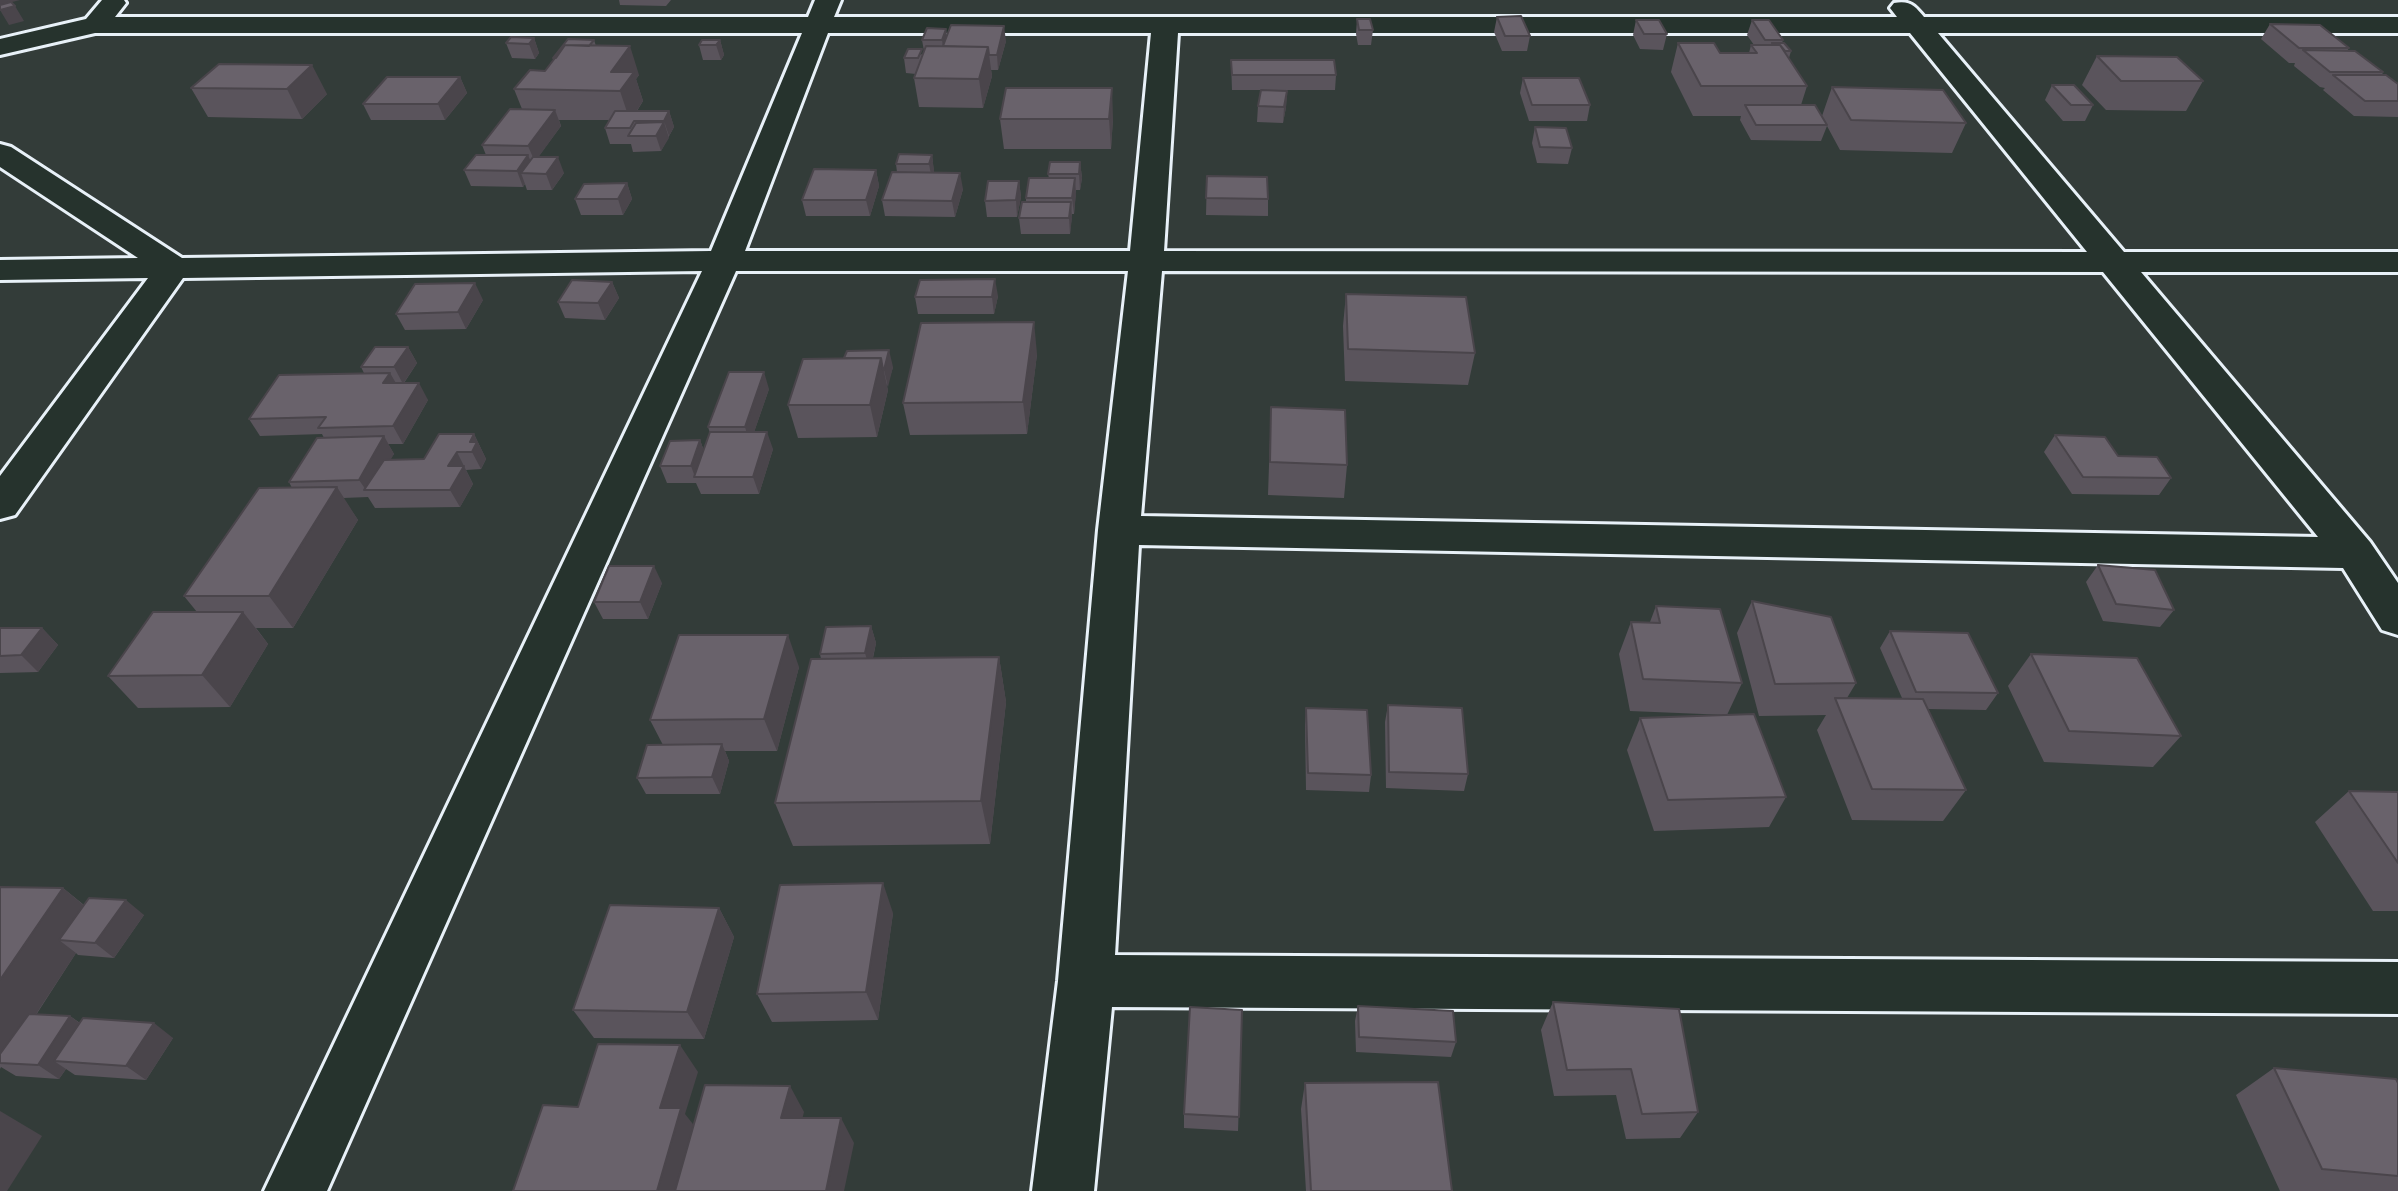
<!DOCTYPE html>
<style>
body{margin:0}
canvas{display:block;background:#333c39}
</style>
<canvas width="2398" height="1191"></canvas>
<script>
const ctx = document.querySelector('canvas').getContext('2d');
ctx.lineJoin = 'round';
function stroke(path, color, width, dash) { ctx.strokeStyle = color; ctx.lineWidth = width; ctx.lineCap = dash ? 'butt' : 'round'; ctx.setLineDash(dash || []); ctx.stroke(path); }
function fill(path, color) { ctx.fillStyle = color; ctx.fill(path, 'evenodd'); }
const minor = new Path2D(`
 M102 0H124L126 3 115 17H808L815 0H841L834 17H1897L1890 8 1894 3C1910 0 1915 6 1924 17H2398V33H1938L2124 252H2398V272H2141L2370 542 2398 583V635L2382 630 2343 568 1139 545 1115 955 2398 962V1014L1112 1007 1094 1191H1032L1058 981 1098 530 1128 271H736L327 1191H264L702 271 183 278 15 515 0 519V476L148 278 0 280V260L138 258 0 167V144L11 147 182 258 711 251 802 33H95L0 55V39L86 19ZM828 33H1151L1130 251H745ZM1178 33H1910L2087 252 1164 251ZM1162 271 2103 272 2318 537 1141 516Z`);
stroke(minor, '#e8f1f8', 6);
fill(minor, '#26332d');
fill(new Path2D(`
 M619 0H671L666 6 620 5Z
 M1497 17 1530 36 1527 51H1502L1494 32Z
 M1357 19 1373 30 1371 45H1358L1356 34Z
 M1636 20 1667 34 1663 50 1640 49 1633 35Z
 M1752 20 1783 40 1782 43 1791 51 1789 58 1807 86 1801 105 1822 116 1832 87 1966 123 1952 153 1840 150 1827 126 1821 141 1751 140 1740 120 1741 116H1693L1671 72 1678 43 1720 53H1749L1751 45H1754L1747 35Z
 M2270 24 2349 48 2347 51 2383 72 2382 75 2398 84V117L2354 116 2323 90 2325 88 2320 87 2294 66 2295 63H2289L2261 39Z
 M946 29 947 36 1006 41 998 70H991L992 76 983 108 919 107 914 78 916 74 906 73 904 58 923 54 924 51 922 40Z
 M534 38 539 53 535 59 512 58 506 43Z
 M594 40 596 46 639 75 636 79 643 101 637 111H669L674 127 661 151 633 152 631 144H610L605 128 609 120H559L561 126 538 157 564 173 552 190H527L525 184 523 187 471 186 464 170 486 155 482 145 522 109 514 89 545 71 554 59 553 58Z
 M720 40 724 55 721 60H703L699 45Z
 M2097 56 2203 81 2186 111 2106 110 2082 85Z
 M1231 60 1336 75 1335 90H1266L1287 91 1286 107 1283 123 1257 122 1258 106 1261 90H1232Z
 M219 64 327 94 302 119 208 117 191 88Z
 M460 77 467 93 445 120H371L363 104Z
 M1523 78 1590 105 1587 121H1529L1520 93Z
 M2052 85 2093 105 2085 121H2063L2045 100Z
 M1113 118 1111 149H1004L1000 119Z
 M1535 127 1572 148 1568 164 1537 163 1532 143Z
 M932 155 934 173 963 189 955 217 885 216 882 200 897 172 896 164Z
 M1080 162 1082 178 1080 190H1076L1074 214H1072L1070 234H1021L1019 218 1026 202V198L1049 178 1048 174Z
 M876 170 879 186 870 216H806L802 200Z
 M1207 176 1268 199V216L1206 215Z
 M1019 181 1021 197 1017 217H987L985 201Z
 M627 183 632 199 623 215H581L575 199Z
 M612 282 619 298 605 320 565 318 558 302Z
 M1346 294 1475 353 1468 385 1345 381 1343 326Z
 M998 296 994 314H918L915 297Z
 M483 300 466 329 405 330 396 314Z
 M408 347 417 363 404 383 428 400 403 444H388L394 454 390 459H424L474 434 486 459 481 469 466 470 473 484 460 507 375 508 368 497 343 498 358 520 293 628H256L268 644 230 707 138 708 108 676 197 612 184 596 292 488 289 482 324 438 322 434 260 436 249 419 364 373 361 367Z
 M1037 354 1027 434 910 435 903 403Z
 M803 359 893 367 887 387 888 390 877 437 798 438 788 405Z
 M769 389 754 432 773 449 759 494H701L696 483H667L660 466 700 440 704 451 710 433 708 427Z
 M1271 407 1347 465 1344 498 1268 495Z
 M2055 435 2171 478 2159 495 2072 494 2044 452Z
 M2098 565 2174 610 2160 627 2103 621 2086 582Z
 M662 583 648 619H603L594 602Z
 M1752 601 1856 683 1847 698H1902L1880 648 1890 631 1998 693 1986 710 1928 709 1966 790 1943 821 1852 820 1817 730 1826 715 1759 716 1737 633Z
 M1656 606 1742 683 1727 715 1630 711 1619 654 1631 622H1650Z
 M871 626 876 643 873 658 999 657 1006 702 990 844 793 846 775 803 821 659 820 654Z
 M0 628H42L58 645 38 672 0 673Z
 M2031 654 2181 736 2153 767 2044 762 2008 686Z
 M799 667 777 751H725L729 761 720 794H646L637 778 663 745 650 720Z
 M1388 705 1468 774 1464 791 1386 788 1385 722Z
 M1306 708 1371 775 1369 792 1306 790 1305 725Z
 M1640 718 1786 797 1769 827 1654 831 1627 750Z
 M2349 791 2398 792V911H2373L2315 822Z
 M0 887 63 888 84 905 144 915 114 958 78 955 76 953 36 1015 70 1016 80 1023 173 1038 146 1080 75 1075 66 1069 59 1079 16 1076 1 1067 0 1069Z
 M719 908 734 937 704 1039 594 1038 573 1010Z
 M893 913 878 1020 772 1022 757 994Z
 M1553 1002 1698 1112 1680 1138 1626 1139 1616 1095 1554 1096 1541 1030Z
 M1358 1006 1456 1042 1451 1057 1356 1052 1355 1021Z
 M1242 1010 1238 1131 1184 1128V1114Z
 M2274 1068 2398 1083V1191H2280L2236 1095Z
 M1305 1083 1452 1191H1306L1301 1109Z`), '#5a545c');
fill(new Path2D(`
 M0 0H20L0 5Z
 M15 6 24 21 9 25 0 10Z
 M1004 26 1006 41 998 70 997 55Z
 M946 29 948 44 944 55 942 40Z
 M534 38 539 53 535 59 529 44Z
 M720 40 724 55 721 60 716 45Z
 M630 46 639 75 636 79 643 101 630 121 620 91 611 72Z
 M988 47 992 76 983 108 979 79Z
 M312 65 327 94 302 119 287 89Z
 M460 77 467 93 445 120 438 104Z
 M1112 88 1113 118 1111 149 1109 119Z
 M1287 91 1286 107 1283 123 1284 107Z
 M555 110 561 126 535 162 528 146Z
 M669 111 674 127 669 136 664 121Z
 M664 122 669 138 661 151 656 136Z
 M528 155 535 171 521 173 525 184 523 187 517 171Z
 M932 155 934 171 932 180 929 164Z
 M558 157 564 173 552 190 546 174Z
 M1080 162 1082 178 1080 190 1079 174Z
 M876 170 879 186 870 216 866 200Z
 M960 173 963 189 955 217 952 201Z
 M1075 178 1076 194 1074 214 1072 198Z
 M1019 181 1021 197 1017 217 1016 200Z
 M627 183 632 199 623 215 618 199Z
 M1071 202 1072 218 1070 234 1069 218Z
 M995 279 998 296 994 314 992 297Z
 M612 282 619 298 605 320 598 303Z
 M475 283 483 300 466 329 458 312Z
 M1034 322 1037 354 1027 434 1023 402Z
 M408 347 417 363 403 384 394 367Z
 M889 350 893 367 888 387 884 370Z
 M881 358 888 390 877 437 870 405Z
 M764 372 769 389 750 444 745 427Z
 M390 373 400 390 383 383Z
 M419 383 428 400 403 444 393 426Z
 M767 432 773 449 759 494 753 477Z
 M474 434 486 459 481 469 472 452 470 442Z
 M384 436 394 454 373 490H366L359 480Z
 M700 440 706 457 695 477 691 466Z
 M457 452 473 484 460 507 450 490 448 466Z
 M337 487 358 520 293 628 269 596Z
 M654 566 662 583 648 619 640 602Z
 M243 612 268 644 230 707 202 675Z
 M871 626 876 643 870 670 865 653Z
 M42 628 58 645 38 672 21 655Z
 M788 635 799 667 777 751 764 719Z
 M999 657 1006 702 990 844 981 801Z
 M722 744 729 761 720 794 712 777Z
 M883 883 893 913 878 1020 866 992Z
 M63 888 99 918 59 940 76 953 4 1063H0V980Z
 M126 900 144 915 114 958 95 943Z
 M719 908 734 937 704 1039 687 1012Z
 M70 1016 90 1031 54 1061 66 1069 59 1079 38 1065Z
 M154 1023 173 1038 146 1080 126 1066Z
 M680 1045 698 1072 685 1114 700 1133 684 1191H657L660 1108Z
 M790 1086 804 1112 796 1143 781 1118Z
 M0 1111 42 1136 7 1191H0Z
 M841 1118 854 1143 844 1191H826Z`), '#4a454b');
const building = new Path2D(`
 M11 2 15 6 0 10V5Z
 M1521 16 1530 36H1505L1497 17Z
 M1357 19H1370L1373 30H1359Z
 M1636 20H1659L1667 34H1644Z
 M1752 20H1769L1783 40H1765Z
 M2270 24 2320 25 2349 48H2299Z
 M951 25 1004 26 997 55H989L988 47 943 46Z
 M927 28 946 29 942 40H922Z
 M511 37 534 38 529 44 506 43Z
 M568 39 594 40 589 46 565 45 556 58H553Z
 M702 40H720L716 45H699Z
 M1678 43H1714L1720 53H1757L1751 45H1780L1807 86H1701Z
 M1772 43H1784L1791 51H1785L1780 45H1773Z
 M565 45 630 46 611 72H634L620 91 514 89 530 70 545 71Z
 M926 46 988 47 979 79 914 78Z
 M908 49H922L918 58H904Z
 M2303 50 2355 51 2383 72H2330Z
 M2097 56 2177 57 2203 81H2121Z
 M1231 60H1334L1336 75H1232Z
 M219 64 312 65 287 89 191 88Z
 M2333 75H2386L2398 84V101H2365Z
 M387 77H460L438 104H363Z
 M1523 78H1579L1590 105H1532Z
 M2052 85H2074L2093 105H2071Z
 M1832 87 1943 90 1966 123 1851 120Z
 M1006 88H1112L1109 119H1000Z
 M1261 90 1287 91 1284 107 1258 106Z
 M1745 105H1815L1827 125H1756Z
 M510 109 555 110 528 146 482 145Z
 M615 111H669L664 121H634L630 128H605Z
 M664 122 656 136H628L636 123Z
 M1535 127 1566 128 1572 148 1540 147Z
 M899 154 932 155 929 164H896Z
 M476 155H528L517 171 464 170Z
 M533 157H558L546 174 521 173Z
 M1050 162H1080L1079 174H1048Z
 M814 169 876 170 866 200H802Z
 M892 172 960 173 952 201 882 200Z
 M1207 176 1267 177 1268 199 1206 198Z
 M1029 178H1075L1072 198H1026Z
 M988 181H1019L1016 200 985 201Z
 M627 183 618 199H575L584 184Z
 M1022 202H1071L1069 218H1019Z
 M995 279 992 297H915L920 280Z
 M572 280 612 282 598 303 558 302Z
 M475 283 458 312 396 314 415 284Z
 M1346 294 1466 297 1475 353 1348 349Z
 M1034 322 1023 402 903 403 921 323Z
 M375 347H408L394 367H361Z
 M889 350 884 370H883L881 358H844L847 351Z
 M881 358 870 405H788L803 359Z
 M729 372H764L745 427H708Z
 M390 373 383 383H419L393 426 318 428 326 417 249 419 279 375Z
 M1271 407 1345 410 1347 465 1270 462Z
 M710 432H767L753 477H694Z
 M439 434H474L470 442H477L472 452H457L448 466H464L450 490H364L384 460 424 459Z
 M2055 435 2105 437 2118 456 2157 457 2171 478 2083 477Z
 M384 436 359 480 289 482 317 438Z
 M700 440 691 466H660L670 441Z
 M337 487 269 596H184L259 488Z
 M2098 565 2155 570 2174 610 2116 604Z
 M609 566H654L640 602H594Z
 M1752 601 1831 617 1856 683 1775 684Z
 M1656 606 1720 609 1742 683 1643 679 1631 622 1660 623Z
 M153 612H243L202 675 108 676Z
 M871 626 865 653 820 654 826 627Z
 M0 628H42L21 655 0 656Z
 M1890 631 1968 633 1998 693 1916 692Z
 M679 635H788L764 719 650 720Z
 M2031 654 2137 658 2181 736 2069 731Z
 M999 657 981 801 775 803 811 659Z
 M1835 698 1923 699 1966 790 1872 789Z
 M1388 705 1462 708 1468 774 1389 772Z
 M1306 708 1367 710 1371 775 1308 773Z
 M1754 714 1786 797 1668 800 1640 718Z
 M722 744 712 777 637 778 647 745Z
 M2349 791 2398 792V863Z
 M883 883 866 992 757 994 780 885Z
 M0 887 63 888 0 980Z
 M89 898 126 900 95 943 59 940Z
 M610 905 719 908 687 1012 573 1010Z
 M1553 1002 1679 1009 1698 1112 1642 1114 1631 1069 1567 1070Z
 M1358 1006 1453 1011 1456 1042 1359 1037Z
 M1190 1007 1242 1010 1239 1117 1184 1114Z
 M29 1014 70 1016 38 1065 0 1063V1054Z
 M83 1018 154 1023 126 1066 54 1061Z
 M598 1044 680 1045 660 1108H681L657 1191H513L543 1105 578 1107Z
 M2274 1068 2396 1079 2398 1083V1176L2322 1169Z
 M1438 1082 1452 1191H1311L1305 1083Z
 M705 1085 790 1086 781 1118H841L826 1191H675Z`);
fill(building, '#69626b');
stroke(building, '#4a454b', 2);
</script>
